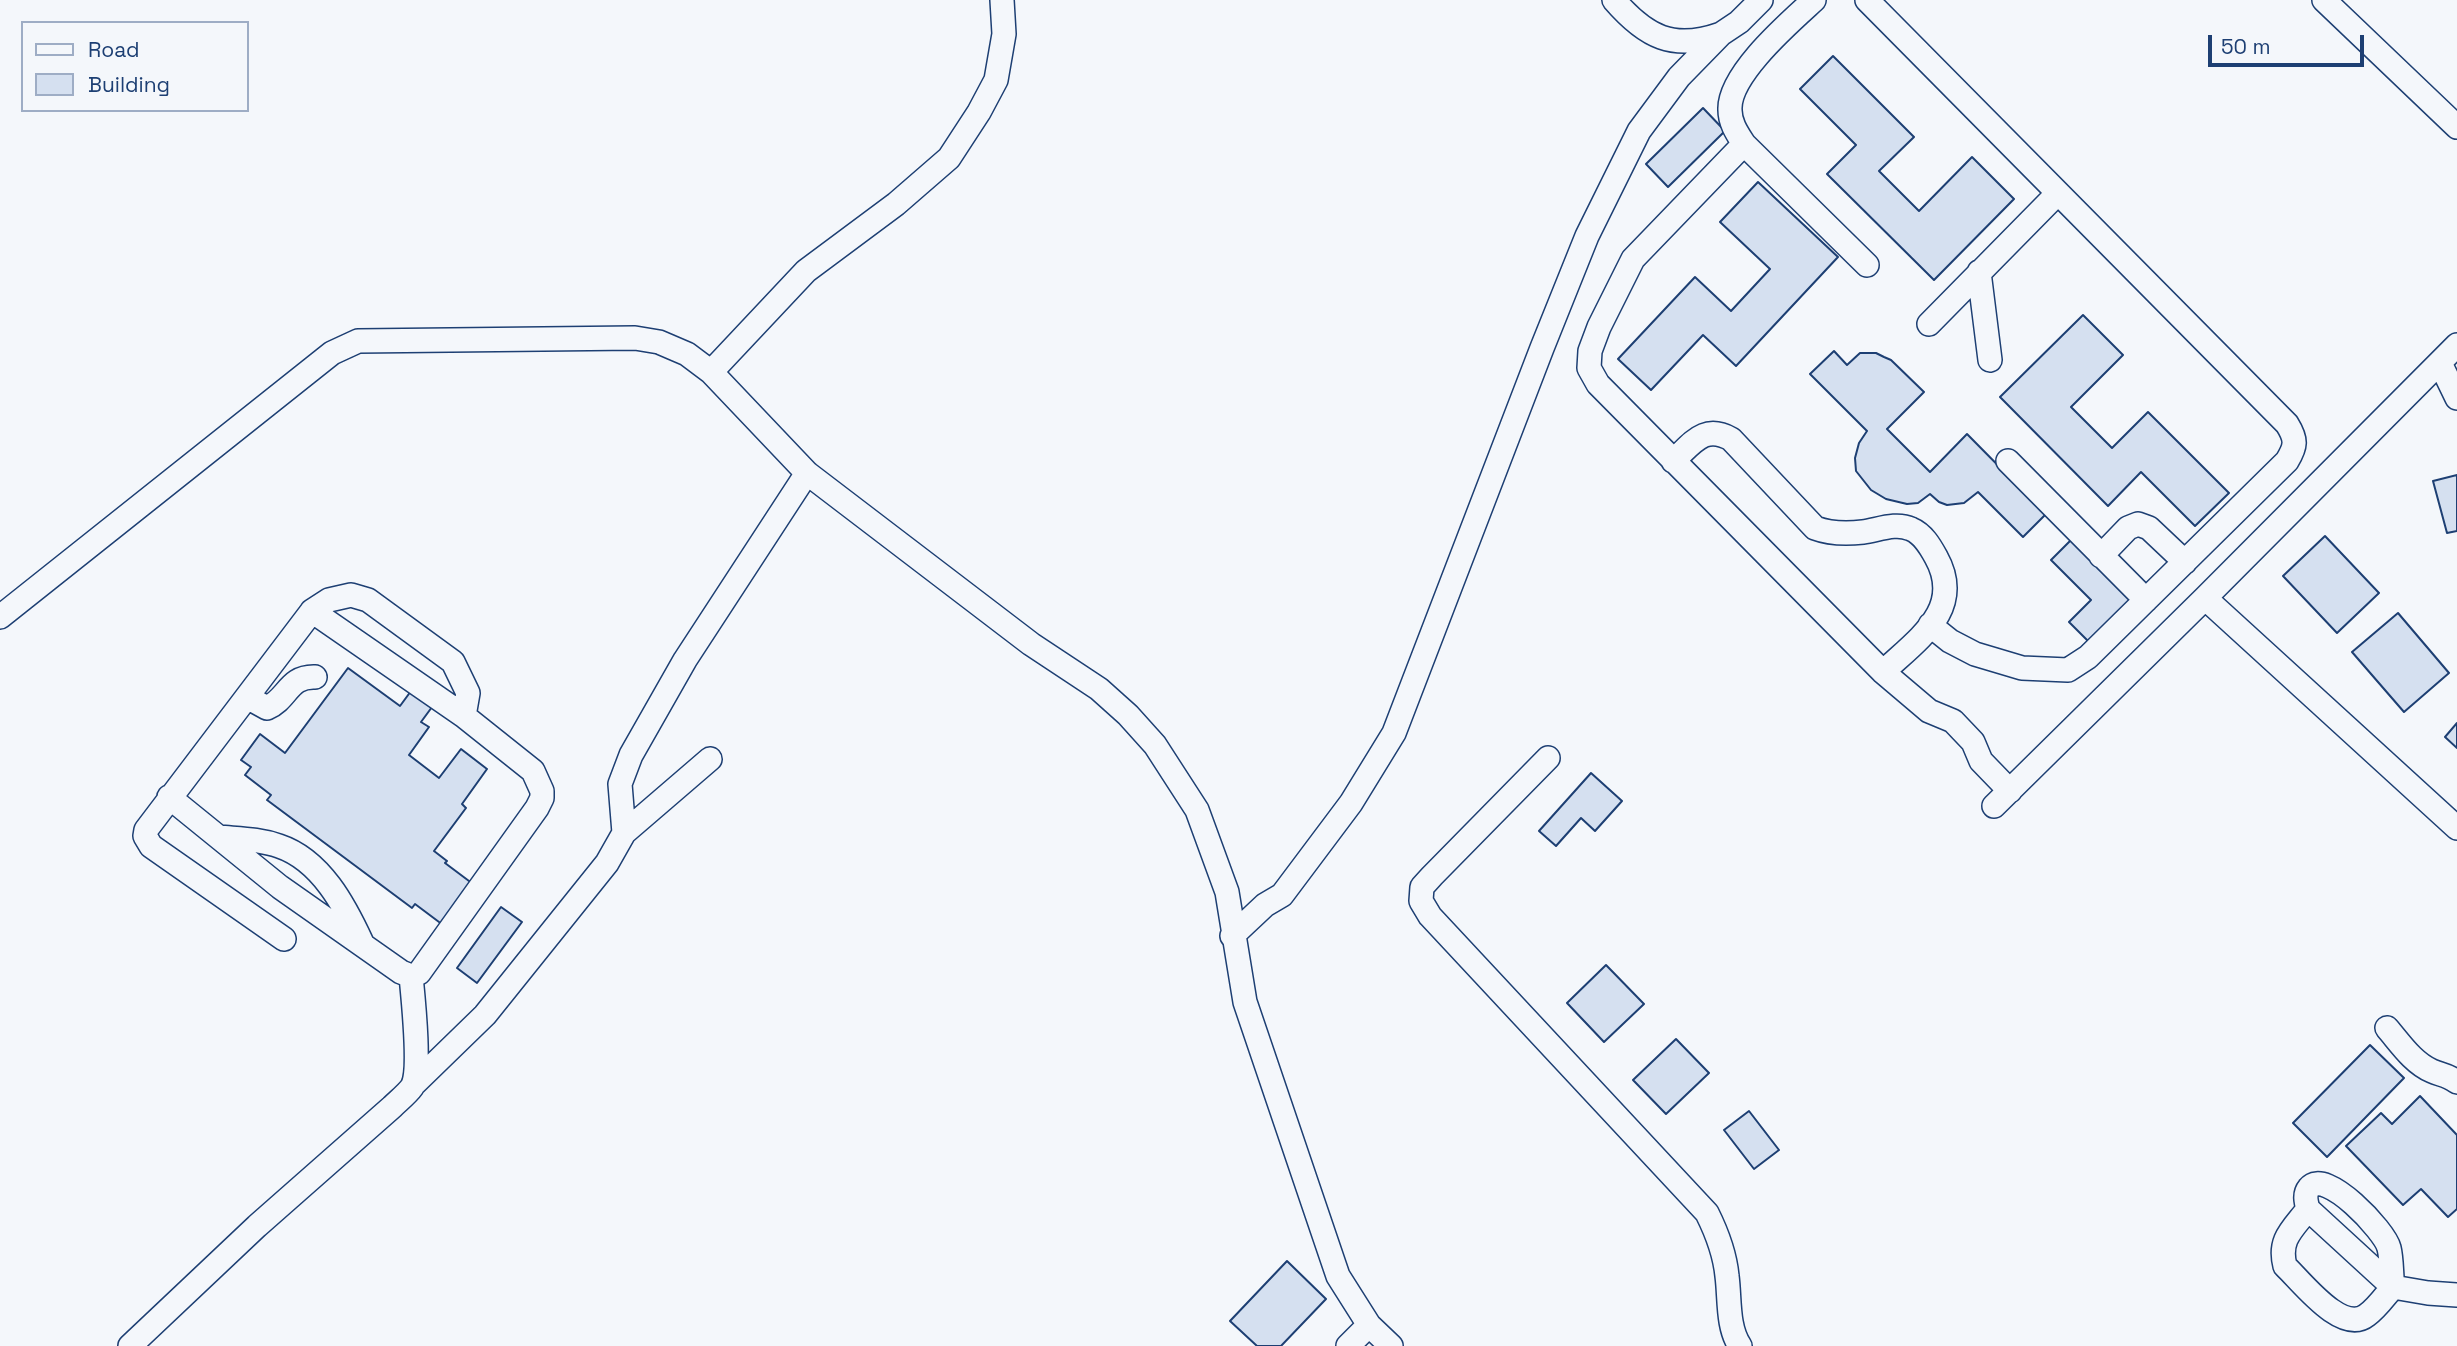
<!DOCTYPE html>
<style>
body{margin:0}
#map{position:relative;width:2457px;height:1346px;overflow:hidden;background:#f4f7fb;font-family:"Space Grotesk",sans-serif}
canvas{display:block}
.legend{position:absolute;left:21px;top:21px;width:228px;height:91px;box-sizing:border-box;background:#f4f7fb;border:2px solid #9eadc5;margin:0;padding:9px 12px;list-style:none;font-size:21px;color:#1d3f73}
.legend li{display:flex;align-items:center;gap:14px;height:35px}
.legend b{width:35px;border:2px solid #9eadc5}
.scale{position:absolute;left:2208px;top:35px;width:156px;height:32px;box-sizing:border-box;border:4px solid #1d3f73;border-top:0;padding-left:9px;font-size:21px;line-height:24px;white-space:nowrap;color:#1d3f73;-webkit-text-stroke:5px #f4f7fb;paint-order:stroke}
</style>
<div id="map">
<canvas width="2457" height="1346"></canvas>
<ul class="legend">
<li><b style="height:9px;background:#f4f7fb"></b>Road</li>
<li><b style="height:19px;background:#d5e0f0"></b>Building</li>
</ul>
<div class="scale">50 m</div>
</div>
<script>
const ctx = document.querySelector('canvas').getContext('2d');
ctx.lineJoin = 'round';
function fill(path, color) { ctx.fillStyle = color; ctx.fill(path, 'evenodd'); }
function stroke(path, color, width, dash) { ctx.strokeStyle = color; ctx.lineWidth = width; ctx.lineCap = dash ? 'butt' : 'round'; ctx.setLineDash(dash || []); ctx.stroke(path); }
const building = new Path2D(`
 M1833 56 1914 137 1879 171 1919 211 1972 157 2014 199 1934 280 1827 174 1856 145 1800 89Z
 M1703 108 1725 131 1668 187 1646 164Z
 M1758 182 1838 257 1736 366 1703 335 1651 390 1618 359 1695 277 1731 311 1770 269 1720 222Z
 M2083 315 2123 355 2071 407 2112 448 2148 412 2229 493 2195 526 2141 472 2108 506 2000 397Z
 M1834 351 1847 365 1860 353H1876L1884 357 1891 360 1924 392 1887 429 1930 472 1967 434 2046 514 2023 537 1978 492 1964 503 1947 505 1939 502 1930 494 1918 503 1907 504 1886 499 1871 490 1856 471 1855 458 1859 443 1867 431 1810 374Z
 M2457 475V531L2447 533 2433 481Z
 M2075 536 2136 596 2090 643 2069 622 2091 600 2051 560Z
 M2325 536 2379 593 2337 633 2283 576Z
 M2398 613 2449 673 2404 712 2352 652Z
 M348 668 400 706 411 691 432 707 421 722 429 727 409 755 439 778 461 749 487 769 462 804 466 808 434 851 447 861 445 863 477 887 447 928 415 904 412 908 267 800 271 795 245 775 251 767 241 760 260 734 285 753Z
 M2457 723V748L2445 737Z
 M1591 773 1622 801 1595 831 1581 818 1556 846 1539 831Z
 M501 907 522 922 477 983 457 968Z
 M1606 965 1644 1004 1604 1042 1567 1003Z
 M1676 1039 1709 1073 1666 1114 1633 1080Z
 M2370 1045 2404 1078 2327 1157 2293 1123Z
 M2420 1096 2457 1135V1209L2448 1217 2421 1189 2403 1205 2346 1146 2381 1113 2392 1124Z
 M1749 1111 1779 1150 1754 1169 1724 1130Z
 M1287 1261 1326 1299 1281 1346H1257L1230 1321Z`);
fill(building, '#d5e0f0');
stroke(building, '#1d3f73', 2);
const minor = new Path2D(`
 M1614 0C1646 37 1673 51 1721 34
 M1814 0C1790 22 1728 75 1730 110 1730 123 1737 133 1744 144L1867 265
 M1867 0 2287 424C2297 440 2296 446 2287 461L2088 657 2068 670 2022 668 1975 654 1950 641 1930 625
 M2324 0 2457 127
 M1744 144 1633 259 1599 327 1590 351 1589 368 1598 384 1883 672 1929 711 1953 721 1973 742 1981 761 2010 791
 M1979 272 1990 360
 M1929 324 2058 193
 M2440 363 2457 398
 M711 372 806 271 896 204 949 158 979 112 996 80 1004 34 1002 0
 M1673 461C1693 443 1704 424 1731 439L1815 528C1831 534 1846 534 1863 532 1878 530 1896 522 1911 529 1923 534 1930 546 1936 557 1965 609 1918 639 1883 672
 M2008 461 2146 600
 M2101 556 2128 528 2138 524 2149 528 2185 562
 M2205 598 2457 828
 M312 611 329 600 351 595 368 600 453 662 468 693 464 716
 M0 617 332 353 358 341 635 338 659 342 687 354 711 372 807 473 1031 644 1099 689 1128 715 1155 745 1197 810 1227 892 1245 1002 1338 1276 1369 1325 1391 1346
 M247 697 267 708C288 699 288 676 315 677
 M1548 758 1432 876 1422 887 1421 901 1430 916 1707 1213C1717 1233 1725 1255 1727 1276 1730 1298 1727 1327 1740 1346
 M1994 806 2205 598 2457 345
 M624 833 710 759
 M219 837C239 839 259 839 279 846 321 860 345 906 362 943
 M1232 936 1265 905 1282 895 1351 803 1394 733 1542 348 1587 236 1639 131 1679 77 1721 34 1739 22 1761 0
 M284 939 151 846 145 836 146 830 312 611 464 716 533 771 542 791V798L537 808 419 973 411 976
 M2387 1028C2400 1043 2413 1063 2432 1071 2441 1075 2448 1075 2457 1082
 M413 1085 485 1015 607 863 624 833 620 784 631 755 685 660 807 473
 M2308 1209C2293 1229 2278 1239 2285 1266 2302 1282 2342 1335 2367 1315 2377 1308 2385 1296 2393 1287 2391 1274 2392 1260 2389 1248 2385 1231 2325 1167 2309 1188 2304 1194 2306 1202 2308 1209L2393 1287 2428 1293 2457 1295
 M130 1346 257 1226 392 1107C398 1101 407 1094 412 1087 421 1071 413 997 411 976L401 972 280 887 169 797
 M1348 1346 1369 1325`);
stroke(minor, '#1d3f73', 26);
stroke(minor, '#f4f7fb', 23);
</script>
